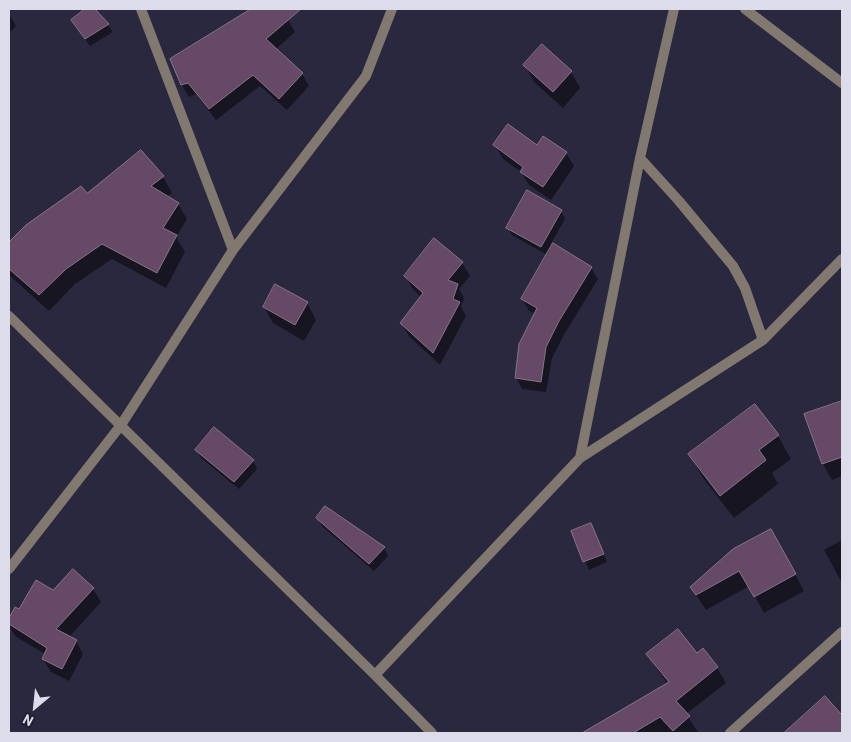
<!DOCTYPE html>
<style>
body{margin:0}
#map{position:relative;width:851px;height:742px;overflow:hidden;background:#2a283e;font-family:Barlow,sans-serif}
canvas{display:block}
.frame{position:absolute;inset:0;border:10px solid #dddceb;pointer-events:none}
.north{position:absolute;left:10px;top:682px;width:50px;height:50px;-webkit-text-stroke:4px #201f33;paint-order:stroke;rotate:208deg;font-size:14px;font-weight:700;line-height:20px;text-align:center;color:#dddceb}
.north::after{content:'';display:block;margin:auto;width:18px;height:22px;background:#dddceb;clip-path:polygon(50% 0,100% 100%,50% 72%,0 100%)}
</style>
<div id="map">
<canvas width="851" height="742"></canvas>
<div class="frame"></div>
<div class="north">N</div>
</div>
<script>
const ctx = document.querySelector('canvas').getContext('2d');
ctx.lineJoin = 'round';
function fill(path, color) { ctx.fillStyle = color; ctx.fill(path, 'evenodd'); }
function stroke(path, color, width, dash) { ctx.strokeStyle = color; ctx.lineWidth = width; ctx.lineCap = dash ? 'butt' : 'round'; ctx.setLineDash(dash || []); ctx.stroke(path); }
fill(new Path2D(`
 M88 9H94L108 25 113 32 90 46 72 20Z
 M262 9H278L288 20 295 32 275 50 302 74 309 86 287 110 260 86 216 120 196 94 189 97 182 85 172 59 252 17Z
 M9 14 16 26 9 33Z
 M542 46 571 72 580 88 563 108 534 82 525 65Z
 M495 145 538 147 566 153 574 166 551 200 529 185 521 172 503 159Z
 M163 177 172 193 166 197 178 204 187 219 176 237 185 252 166 288 112 259 75 284 49 311 9 275V243L27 226 87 195Z
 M561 211 565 219 551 244 591 268 598 279 565 333 552 358 546 392 522 389 516 377 535 314 529 311 522 299 547 255 512 235 507 228Z
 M462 263 470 276 459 289 464 298 461 307 466 316 440 365 409 336 401 323 421 297 413 289 405 276Z
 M307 303 316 320 304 341 273 323 264 307Z
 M839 403 842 409V476L832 480 823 464Z
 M778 436 791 459 772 473 778 484 734 518 703 478 690 455Z
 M196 450 253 461 257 469 239 489 201 458Z
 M318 518 384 548 388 556 374 571 322 526Z
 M572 532 595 533 607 562 589 570Z
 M842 540V583L824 550Z
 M780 546 804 591 764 613 749 586 706 610 691 587Z
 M73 571 93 589 101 602 69 637 76 641 83 654 69 681 51 672 43 659 45 654 15 636 9 625V621L15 609 19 611 53 592Z
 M703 650 717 668 726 683 686 714 698 732 697 733H671L670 731 667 733H584L668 684 657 669 648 654 697 655Z
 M825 698 842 717V733H799L795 726Z`), '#0007');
const building = new Path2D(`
 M85 9H95L109 24 85 39 71 20Z
 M251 9H301L266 39 303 73 279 99 253 75 209 109 188 83 181 85 170 59Z
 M542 44 572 71 553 92 523 65Z
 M508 124 537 145 543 136 567 152 543 187 520 172 523 167 493 145Z
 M141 150 164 176 151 186 179 203 163 228 177 235 157 273 102 244 66 269 39 295 9 269V242L26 225 81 186 87 193Z
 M527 190 562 210 541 247 506 228Z
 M434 238 463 262 448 280 458 284 453 299 460 302 433 353 400 323 423 293 404 276Z
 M553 243 592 267 559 321 546 347 541 382 515 378 519 344 537 308 521 299Z
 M275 284 308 302 295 325 263 307Z
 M842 401V457L822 464 804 414Z
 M755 404 779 435 759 450 766 460 720 496 688 454Z
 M214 427 254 460 234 482 195 450Z
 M325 506 385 547 369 564 316 518Z
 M591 523 604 554 583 562 571 531Z
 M771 529 796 574 754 597 739 571 696 595 690 587 733 549Z
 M73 569 94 588 56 629 77 640 62 669 42 659 47 648 9 624V618L15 607 19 609 36 580 53 590Z
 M678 629 697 653 703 648 718 667 676 701 690 716 673 731 660 717 633 733H582L669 682 646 654Z
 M825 696 842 715V733H784Z`);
fill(building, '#654966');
stroke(building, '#887488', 1);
stroke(new Path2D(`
 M141 9 233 250
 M745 9 842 83
 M640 158 679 201 733 266 745 288 763 340
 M9 316 375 675 432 733
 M580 458 763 340 842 259
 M9 569 121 425 233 250 366 76 392 9
 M375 675 580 458 640 158 674 9
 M730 733 842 632`), '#81796f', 10);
</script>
